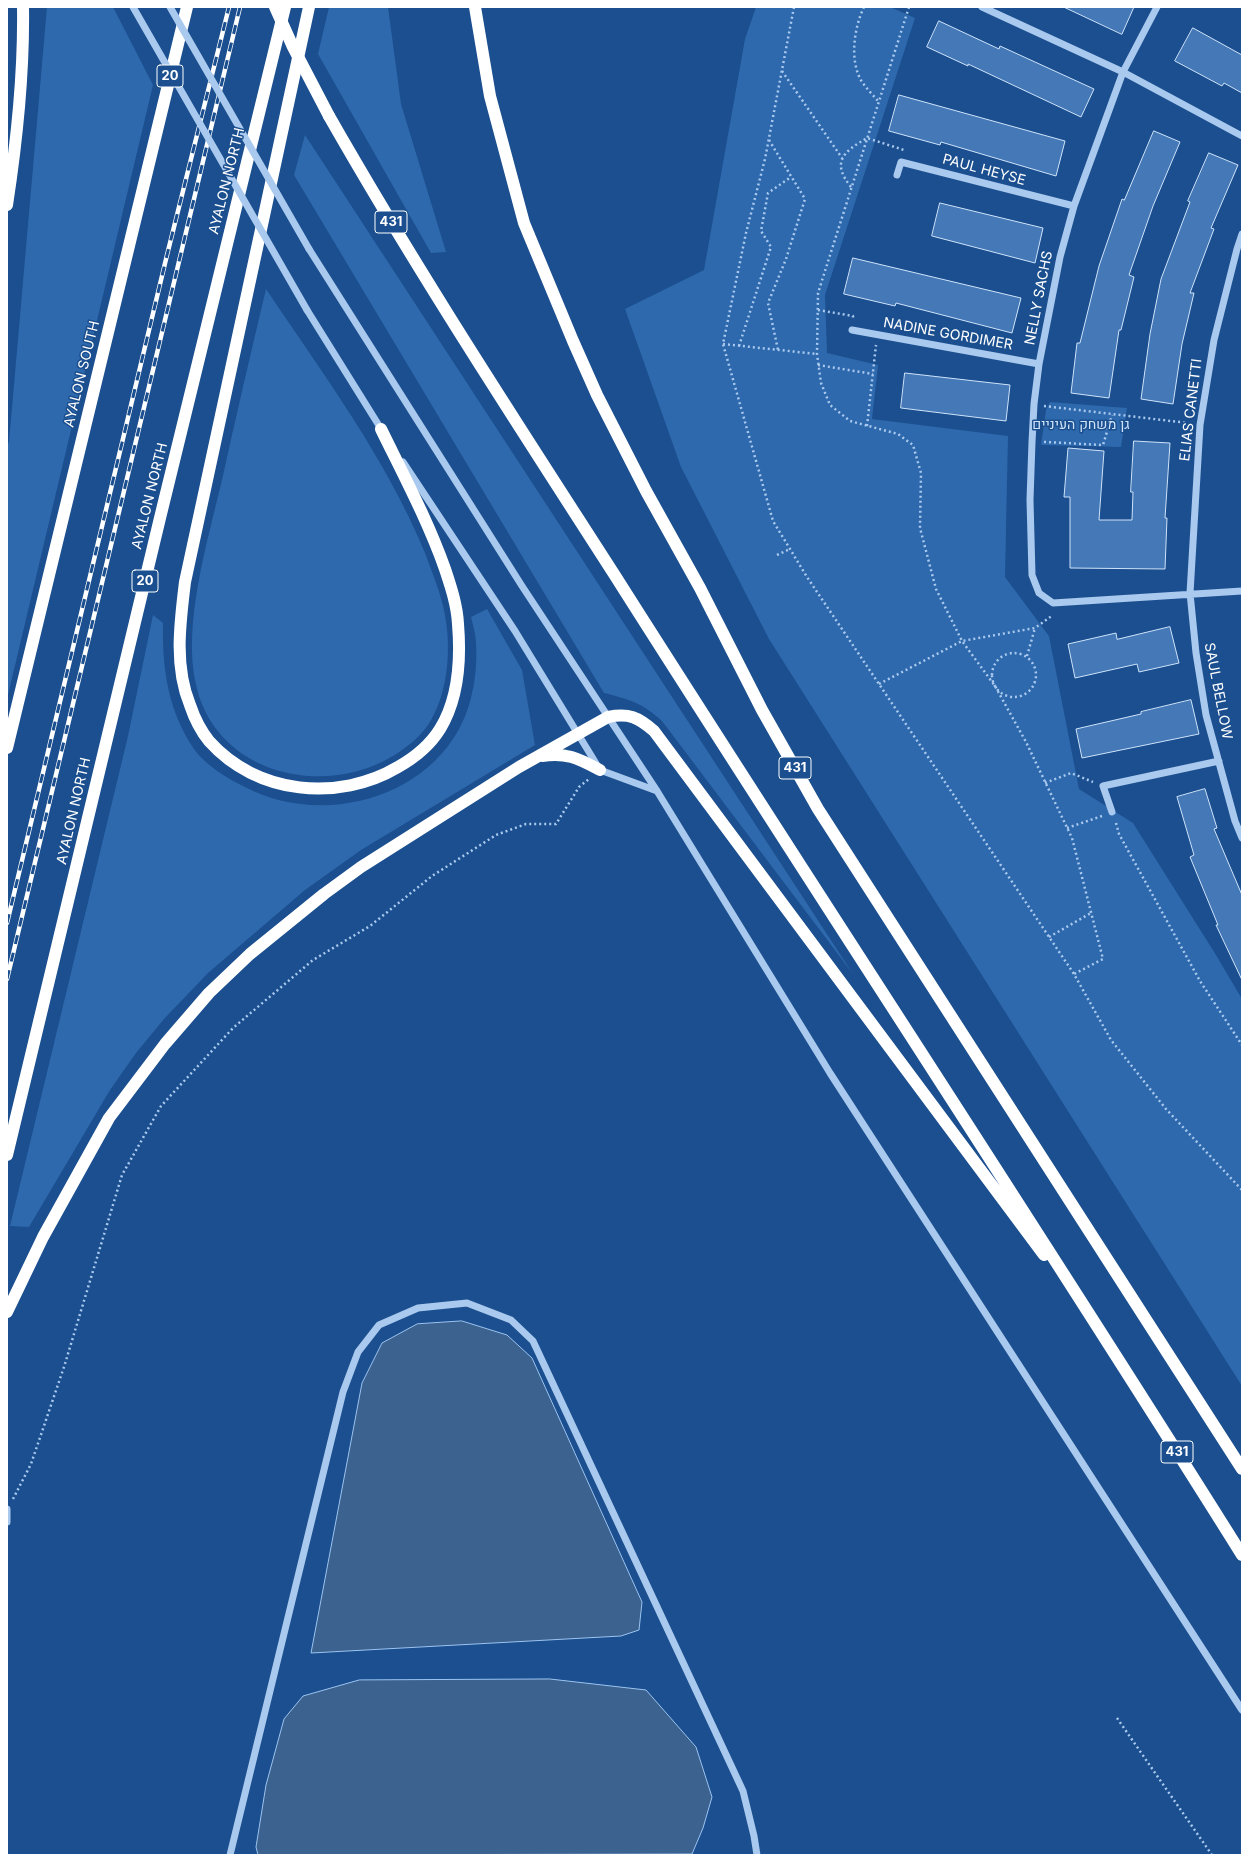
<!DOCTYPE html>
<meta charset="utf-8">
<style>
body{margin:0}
#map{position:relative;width:1249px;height:1862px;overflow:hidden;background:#1b4f8f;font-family:Inter,sans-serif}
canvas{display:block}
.frame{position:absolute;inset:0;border:8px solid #fff;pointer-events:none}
</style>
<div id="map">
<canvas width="1249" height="1862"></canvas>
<div class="frame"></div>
</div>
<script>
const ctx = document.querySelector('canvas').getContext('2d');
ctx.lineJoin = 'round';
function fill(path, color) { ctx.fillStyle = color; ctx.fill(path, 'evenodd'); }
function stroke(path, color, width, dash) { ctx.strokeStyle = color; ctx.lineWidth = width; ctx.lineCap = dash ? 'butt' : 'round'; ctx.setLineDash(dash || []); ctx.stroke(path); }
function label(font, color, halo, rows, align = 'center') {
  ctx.font = font + ' Inter,Heebo,sans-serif'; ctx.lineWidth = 3; ctx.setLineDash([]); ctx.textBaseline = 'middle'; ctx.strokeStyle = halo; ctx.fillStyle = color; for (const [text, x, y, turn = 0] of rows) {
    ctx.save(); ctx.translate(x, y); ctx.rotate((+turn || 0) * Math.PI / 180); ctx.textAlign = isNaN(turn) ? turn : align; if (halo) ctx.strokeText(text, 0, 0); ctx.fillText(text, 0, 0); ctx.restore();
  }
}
fill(new Path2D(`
 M47 7H113L153 85 7 699V447L9 442Z
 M329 7H388L401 104 446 252 431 253 318 54Z
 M756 7H890L915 18 825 295 827 353 878 365 872 419 1008 436 1005 577 1049 636 1079 789 1133 823 1216 955 1242 999V1386L769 639 681 467 625 309 704 270 745 39Z
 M305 135 853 974 662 721C643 703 628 699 604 693L294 175Z
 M266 289C323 374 386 458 425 553 433 575 443 598 446 621 451 655 447 696 428 725 419 738 406 748 393 756 321 799 216 773 196 685 182 624 208 540 222 480 236 416 251 352 266 289Z
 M1050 402 1127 408 1121 447 1041 445 1046 410Z
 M487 609 522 670 535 745 361 850 305 890 208 973 164 1019 136 1053 110 1090 29 1227 10 1226 128 736 153 615 163 623C162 668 168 711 194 749 206 766 227 778 245 787 313 823 409 805 453 739 471 713 478 676 476 644 476 635 473 626 471 617Z`), '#2e69ad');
const water = new Path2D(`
 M462 1321 507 1335 532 1358 642 1602 639 1630 621 1636 311 1653 362 1383 382 1343 417 1324Z
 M550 1679 646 1690 696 1747 712 1797 703 1828 692 1854 258 1855 256 1847 266 1785 284 1719 303 1696 359 1680Z`);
fill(water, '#3c6290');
stroke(water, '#9cc4f0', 1);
const building = new Path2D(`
 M1064 7H1134L1122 34Z
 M939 21 999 49 1000 46 1094 89 1081 117 968 64V66L927 47Z
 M1193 28 1242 55V93L1224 83 1222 86 1175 61Z
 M899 95 1065 141 1056 176 941 142 940 145 889 131Z
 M1154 131 1180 142 1153 206 1129 275 1134 277 1121 330H1119L1109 398 1071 393 1077 343H1080L1099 266 1122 199 1124 200Z
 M1209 153 1238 165 1211 228 1214 229 1190 293H1194L1182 344 1173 404 1141 399 1150 334 1161 279 1190 202 1188 201Z
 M940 203 1043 228 1035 263 932 236Z
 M853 258 1021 298 1012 333 896 303 895 306 844 294Z
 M905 373 1010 385 1006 421 901 408Z
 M1134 441 1170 443 1165 518H1167L1165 569 1070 568V497H1064L1068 448 1104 451 1099 520H1132L1133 492H1131Z
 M1170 627 1179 663 1139 672 1137 664 1075 678 1068 644 1116 633 1117 639Z
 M1191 700 1199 734 1082 758 1076 729 1141 714V712Z
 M1205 789 1217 828 1214 829 1242 895V980L1216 925H1218L1190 857 1194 855 1177 797Z`);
fill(building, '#4478b7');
stroke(building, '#cfe3fa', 1);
stroke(new Path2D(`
 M794 7 765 159 746 233 723 344 773 521 807 577 1074 974 1111 1040 1166 1109 1242 1190
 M864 7C854 28 849 61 862 82 867 89 873 95 878 101
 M909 7 818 293 817 354 821 383 830 405 850 421 898 434 913 445 921 473 920 528 936 589 962 641 995 686 1026 742 1072 838 1103 959 1074 974
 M782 71 842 158
 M769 140 805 199 786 259 768 303 778 350
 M851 187C831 162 843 152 867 138L904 150
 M818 310 853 316V320
 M723 344 817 354
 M739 346 771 247 761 231 768 193 791 177
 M818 365 873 374
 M1044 406 1188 423
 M867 426 876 345
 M1044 442 1103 445 1112 415
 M777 555 790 549
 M992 675a22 22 0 1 1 44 0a22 22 0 1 1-44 0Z
 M1027 656 1035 628
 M879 684 962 641 1035 628 1053 615
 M1045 783 1071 773 1093 782
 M1116 823 1119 834 1200 981 1242 1045
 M1067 828 1102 816
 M1049 937 1091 913
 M13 1499 31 1464 64 1367 122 1175 161 1106 233 1028 313 960 370 926 432 876 496 835 526 824H556L579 787 589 779
 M1117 1718 1212 1855`), '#a9c9ee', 2.5, [2, 3]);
stroke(new Path2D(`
 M982 7 1123 72 1242 136
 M1157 7 1123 72 1074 206 1060 257 1039 364 1034 404 1032 442 1030 500 1032 575 1039 593 1053 603 1242 591
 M897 175 901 162 1074 206
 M1242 234 1237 249 1214 340 1200 425 1190 593 1196 653 1206 715 1235 821 1242 838
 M309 249 522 586 657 791 830 1073 1242 1710
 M307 310 383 432
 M852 330 1039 364
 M403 462 515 631 600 770 657 791
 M1112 812 1103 786 1219 761
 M7 1509V1522
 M230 1855 343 1392 358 1352 379 1325 418 1308 467 1303 511 1320 533 1341 743 1791 754 1836 757 1855`), '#a9c9ee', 7);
stroke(new Path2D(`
 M309 7 185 582C180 623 174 666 190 705 194 717 201 731 209 741 257 795 339 802 398 767 414 758 430 745 440 729 459 698 461 660 458 624 457 605 451 587 445 569 428 521 404 476 381 429
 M475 7 490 96 524 223 573 341 597 395 646 491 700 588 762 710 818 809 1242 1469
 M329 116C418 272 517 423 614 574 822 902 1036 1226 1242 1555
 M7 205C17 140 24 73 23 7
 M7 748 187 7
 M542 756C567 752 579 759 600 770
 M7 1155 160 518 285 7
 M7 1312 43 1237 109 1118 165 1044 209 993 250 954 324 894 361 867 519 767 608 717C629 713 638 717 654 731L1044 1255`), '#fff', 12);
const rail = new Path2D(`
 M7 923 167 255 229 7
 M7 979 240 7`);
stroke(rail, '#fff', 4.5);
stroke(rail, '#1b4f8f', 3, [9]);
stroke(new Path2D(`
 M133 7 307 310
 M170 7 309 249`), '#a9c9ee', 7);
stroke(new Path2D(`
 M275 7 293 47 329 116`), '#fff', 12);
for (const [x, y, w] of [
 [170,76,26],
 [391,222,32],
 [145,581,26],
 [795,768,32],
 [1177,1452,32]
]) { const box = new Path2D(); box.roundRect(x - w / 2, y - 11, w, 22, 3); ctx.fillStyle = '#1b4f8f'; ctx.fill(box); stroke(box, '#fff', 1); }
label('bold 13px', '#fff', null, [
 ["20",170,76],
 ["431",391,222],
 ["20",145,581],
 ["431",795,768],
 ["431",1177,1452]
]);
label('14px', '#fff', '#1b4f8f', [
 ["PAUL HEYSE",984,170,15],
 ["AYALON NORTH",227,181,-76],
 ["NELLY SACHS",1039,298,-79],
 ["NADINE GORDIMER",948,334,10],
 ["AYALON SOUTH",82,374,-76],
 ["ELIAS CANETTI",1191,410,-83],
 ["AYALON NORTH",150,496,-76],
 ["SAUL BELLOW",1218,691,79],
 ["AYALON NORTH",74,811,-77]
]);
label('14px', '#cfe3fa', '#1b4f8f', [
 ["גן משחק העיניים",1081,425]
]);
</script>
